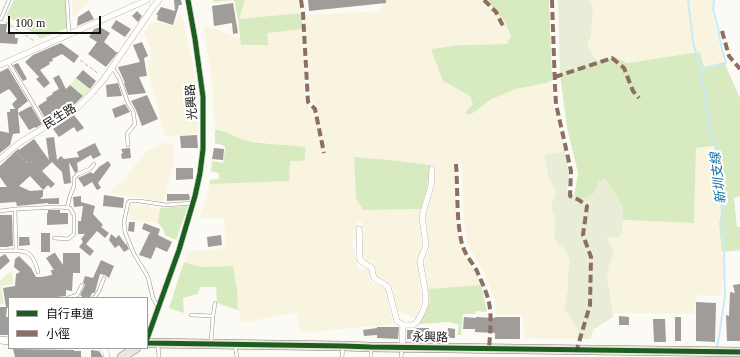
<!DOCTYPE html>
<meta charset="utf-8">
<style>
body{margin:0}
#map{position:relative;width:740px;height:357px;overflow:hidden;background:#fcfaf4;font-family:"Times New Roman","Noto Sans TC",serif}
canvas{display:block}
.legend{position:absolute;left:8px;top:297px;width:140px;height:52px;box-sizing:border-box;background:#fff;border:1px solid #9f9f9f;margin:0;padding:5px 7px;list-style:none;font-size:12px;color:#0f0f0f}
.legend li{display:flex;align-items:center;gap:8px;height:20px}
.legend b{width:20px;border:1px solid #9f9f9f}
.scale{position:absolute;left:8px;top:16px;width:93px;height:18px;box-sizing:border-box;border:2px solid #0f0f0f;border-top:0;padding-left:5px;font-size:12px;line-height:14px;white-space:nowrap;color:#0f0f0f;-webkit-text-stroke:3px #fff;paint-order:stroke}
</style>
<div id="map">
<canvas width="740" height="357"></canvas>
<ul class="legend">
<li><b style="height:5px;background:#1b5e20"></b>自行車道</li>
<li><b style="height:5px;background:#8d6e63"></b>小徑</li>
</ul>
<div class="scale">100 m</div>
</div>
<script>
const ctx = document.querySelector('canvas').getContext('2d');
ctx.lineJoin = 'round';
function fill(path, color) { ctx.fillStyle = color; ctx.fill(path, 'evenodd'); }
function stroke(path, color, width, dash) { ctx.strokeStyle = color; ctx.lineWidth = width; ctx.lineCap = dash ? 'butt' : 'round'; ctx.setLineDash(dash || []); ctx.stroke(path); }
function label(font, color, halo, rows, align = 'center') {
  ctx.font = font + ' "Times New Roman","Noto Sans TC",serif'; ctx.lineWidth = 4; ctx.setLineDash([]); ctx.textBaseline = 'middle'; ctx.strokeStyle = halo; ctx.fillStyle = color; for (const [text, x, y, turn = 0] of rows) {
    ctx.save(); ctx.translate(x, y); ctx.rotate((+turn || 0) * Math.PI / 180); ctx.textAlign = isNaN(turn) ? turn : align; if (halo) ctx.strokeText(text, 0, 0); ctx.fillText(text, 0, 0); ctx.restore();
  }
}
fill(new Path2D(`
 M72 0H89L73 18Z
 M245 0H299L301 13 238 19Z
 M381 0H486L505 22 511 36 507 44 462 45 443 81 470 96 473 104 466 111 473 113 492 99 516 89 546 83 552 80 554 108 565 151 545 155 546 171 551 185 556 192 551 206 555 218 554 237 557 244 566 250 570 262 568 273V288L564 308 567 313 574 323 578 332 576 339 524 338 523 315 496 314 494 297 483 270 468 245 464 224 462 164 457 162 455 165 457 220 460 242 466 258 473 267 481 285 428 289 424 262 429 249 425 213 433 186 434 166 399 161 363 210 421 209 419 220 422 249 418 257 421 306 415 318 396 310 394 299 393 289 388 283 383 278 377 277 375 275 373 261H363L361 258 362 221 357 222 356 235 351 243 356 254 358 269 368 268 369 273 370 279 373 285 380 284 385 287 393 324 301 333 297 312 242 323 238 310 237 289 232 266 201 267 185 262 188 252 226 248 224 218H199L210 184 289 181 290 160 302 161 305 159 304 147 260 142 245 140 227 133 223 130H215L212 80 203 25 240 38 241 45H267L266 33 303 29 305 97 309 110 320 108 311 100 304 15 382 11Z
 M589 0H713L711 12 717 28 719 44 724 62 703 67 700 52 627 63 615 57 597 61 587 45 591 36 593 8Z
 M179 14 182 15 194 71 198 100V134L165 136 150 79 147 63 151 58V50L144 32 148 28V25L157 22 173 26Z
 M166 142 174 145 173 165 163 202 110 193 115 187 125 179 145 152Z
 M714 146 721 212 719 224 724 272 720 296 697 295 694 314 613 313 610 292 607 280 609 265 614 253 608 241 607 237 622 232 623 220 694 223 696 148Z
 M133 204 160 208 158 223 129 220V211Z`), '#f9f4e0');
fill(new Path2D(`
 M76 78 90 90 84 97 70 85Z
 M12 270 13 284 1 286 4 304H0V281Z`), '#e7f2d3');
fill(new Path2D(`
 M14 0H65L67 28 40 39 38 36 6 15Z
 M213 0H245L239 19 301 13 303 29 267 33 268 45H241L238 19 234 0 214 2Z
 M486 0H549L552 80 546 83 516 89 492 99 473 113 466 115V111L473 104 470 96 443 81 431 49 462 45 507 44 511 36 505 22Z
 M700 52 704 67 724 62 740 98V196L734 198 737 227H740V250L722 252 719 224 721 212 714 146 696 148 694 223 623 220V208L616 196 605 179 599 181 595 193 582 199 574 197 578 173 567 128 560 74 597 61 615 57 627 63Z
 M215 130C226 130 234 137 245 140 263 145 285 144 305 147V159L302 161H290L289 181 210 184V180L219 179V173L211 171 212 161 223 163 225 150V146L215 143Z
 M354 157 399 161 430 165 427 188 421 209 363 210 356 198Z
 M188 206 176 240 165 235 163 229 158 223 160 208Z
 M184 262 201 267 233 266 237 289 238 310 217 303 216 287H200L198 294 183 298 184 313 169 308Z
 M481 285 487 312 476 311 475 314H463L461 335H457L459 325 449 322 420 324 430 300 428 289Z`), '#d8eac0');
fill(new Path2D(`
 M558 0H589L593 8 591 36 587 45 597 61 560 74Z
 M565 151 569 173 567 190C579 201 581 200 595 193L599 181 605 179 616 196 623 208V220L622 232 618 238 607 237 608 241 614 253 609 265 607 280 610 292 613 317 593 330 591 339H576L578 332 574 323 567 313 564 308 568 288V273L570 262 566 250 557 244 554 237 555 218 551 206 556 192C548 180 546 170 545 155Z`), '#e9edd7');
stroke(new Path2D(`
 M688 0 693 42 701 70 710 129 716 149 723 213 725 296 717 349
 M701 70 726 63 721 46 718 27 713 10 714 0`), '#c8ebf8', 2);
fill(new Path2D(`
 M174 0H181L182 5H179L173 25 157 20 158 15H156L161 7 175 11Z
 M308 0H386V3L309 11Z
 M233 3 238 33 233 34 232 23 214 26 212 6Z
 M89 10 94 19 77 26 78 17Z
 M137 11 142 16 138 22 132 16Z
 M116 20 131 29 125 37 111 28Z
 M0 24H7L6 32H15V38H18L17 44 0 43Z
 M100 27 110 33 104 42 116 52H118L106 67 88 54 97 42 89 37 94 29Z
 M142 42 148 56 144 58 147 76 139 77 146 93 128 95 124 83H125L118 67 140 62 133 45Z
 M61 43 79 56 74 63 62 54 52 59 53 61 49 62 50 64 40 70 50 83 44 88 36 79 39 77 25 62 33 55Z
 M18 63 27 79 23 81 13 65Z
 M8 68 28 101 18 109V113L31 106 42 124 36 128 35 127 29 130 18 113 20 133 13 134 10 145 0 153V131L9 133 7 112H10V109H15L12 104 17 99 9 89 0 94V72Z
 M83 70 96 81 90 89 76 78Z
 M59 75 66 89 70 85 83 96 75 104 63 111 61 108 51 113 54 117 47 121 38 106 47 100 46 98 53 94 52 93 59 89 53 78Z
 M118 83 122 96 107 97 106 85Z
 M147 95 158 119 142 126 136 110 131 101Z
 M125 104 130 112 115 118 112 109Z
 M74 115 84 128 77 132 74 127 59 137 53 129Z
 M197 135 198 148H181L180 136Z
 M54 137 57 160 61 156 64 159 79 157 77 152 95 143 101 155 93 159 91 155 77 163 78 171 75 173 69 162 71 183 64 184 62 172 52 162 42 171 55 184 51 188 48 185 43 190 30 176 19 186 30 191 43 190V196L40 199 59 198V204H48V203L17 206 16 202 0 203V187H7L0 177V166L18 149 19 150 34 139 49 160 46 138Z
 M130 148 131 158 122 159 121 154 123 153 121 149Z
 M214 148 224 149 223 160 212 159Z
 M108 161 111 165 98 183 101 188 97 190 92 182 84 187 78 178 91 172 93 174 99 167Z
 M176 168H193V179L176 180Z
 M167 194H189L190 199 189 200 167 201Z
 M104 195 124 198 123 208 103 206Z
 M81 196V202L95 206 93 214 103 225 101 227 109 233 105 238 97 231 86 244 94 251 90 256 79 247 83 242 81 239 85 234H78V221H81L83 206 74 207 73 197Z
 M48 210H60V213H68V224L47 225V213H48Z
 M0 215H12L13 246H8L10 247H0Z
 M129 222H135L134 232 128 231Z
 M144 223 160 229 158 235 172 242 167 252 156 247 151 259 139 255 149 234 151 233 142 229Z
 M41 233H50V252H41Z
 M111 234 116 238 119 235 126 245V243L129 249 124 252 119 245 115 248 109 240Z
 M221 235 222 245 208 247 207 237Z
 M19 237H29L30 245 19 246Z
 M54 253H55L63 265V253H80V273H73L72 291 66 290V296L48 298H9V307L7 308 6 317H9V335H0V307H6L3 288 15 286 16 274 20 272 14 267 15 259 19 256 31 268 36 277H42L52 275 51 270H54L46 258Z
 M5 254 10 261 0 270V257Z
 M101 260 114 266 109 278 105 275 100 274 95 292 94 293H92L90 298H81L82 296 80 295 85 285 83 282 85 276 93 278Z
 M740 284V341H727L726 315 729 316 730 292 735 293 733 285Z
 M696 302 716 303 715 342 696 341Z
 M619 316 629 317V325H619Z
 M464 317 476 318V317L495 318V317H520V339H495V333L475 332V329H463Z
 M675 317H681V341H675Z
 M653 319H665L666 342H654Z
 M377 327H399L398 339 377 338V335L364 336 363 330 377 328Z
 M416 328H429V339H407V330H415Z
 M448 328 455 329V338H447Z
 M13 349 74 350V351H81V357H15Z
 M91 350 99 351 103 357H91Z`), '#9f9c99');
const service = new Path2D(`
 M67 0 69 34
 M0 19H1L9 0
 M8 62 25 90 46 126
 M112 67 119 78 128 103 133 111 135 124 127 134 128 145
 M67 208 70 196 74 186V178L78 174 90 169 94 164
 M15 209 16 251
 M0 211 15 209 59 207 70 208 74 215V234L68 239 54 238
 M0 251C22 251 32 246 38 272
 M68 298 77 295 82 285
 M94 298 99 291 104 278
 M158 307 153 298 148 277 134 254 125 232 124 222 128 203 130 201H139L166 205 193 203
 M191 315 213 316 211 342
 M213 316 215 303
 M158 345 159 357
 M235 346 237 357
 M371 349V357
 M342 357 343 347
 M401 357 402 349`);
const minor = new Path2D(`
 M0 65 147 0
 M0 159 19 143 78 107 92 93 104 79 153 7 159 0
 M359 229 360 260C363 264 368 264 372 268 373 284 379 278 388 287L397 321 403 325H413L417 322 422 313 426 303 425 290 420 261 426 245 422 217 424 209 431 186 432 169
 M147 339 179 250 195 196 200 173 203 149V97L195 39 188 0
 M402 347 403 325
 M103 348 106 353 107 357`);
const tertiary = new Path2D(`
 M0 340 9 341`);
const primary = new Path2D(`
 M147 343 343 346 371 347 740 352
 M122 357 136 348`);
stroke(service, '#969592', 4);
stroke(minor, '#969592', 6);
stroke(tertiary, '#969592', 8);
stroke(primary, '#83827f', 10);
stroke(new Path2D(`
 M5 22 33 40 34 43
 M80 60 99 74
 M16 153 26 162H32`), '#b9b9b8', 1, [4, 2]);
stroke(service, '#fffefd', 3);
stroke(minor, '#fffefd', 5.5);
stroke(tertiary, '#fffefd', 7);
stroke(primary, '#eee7d9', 9);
stroke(new Path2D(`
 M301 0 303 13 308 102 315 109 324 153
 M484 0 496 12 504 28
 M552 0 555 87 556 104 571 171 570 196 579 200 587 206 583 235 591 257 590 305 577 349
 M722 31 729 56 740 69
 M555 77 612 58 624 68 633 91 639 98
 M456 164C458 190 456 220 462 244 465 255 472 262 477 271 481 281 487 292 489 303 492 317 490 334 489 349`), '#8d6e63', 4, [8, 4]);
stroke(new Path2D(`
 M147 339 179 250 195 196 200 173 203 149V97L195 39 188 0
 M147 343 343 346 371 347 740 352`), '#1b5e20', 5);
label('12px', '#0f0f0f', '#fff', [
 ["光興路",192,102,-94],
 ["民生路",60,117,-32],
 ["永興路",430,338,1]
]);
label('italic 13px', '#1170a7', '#fff', [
 ["新圳支線",719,178,-97]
]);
</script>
